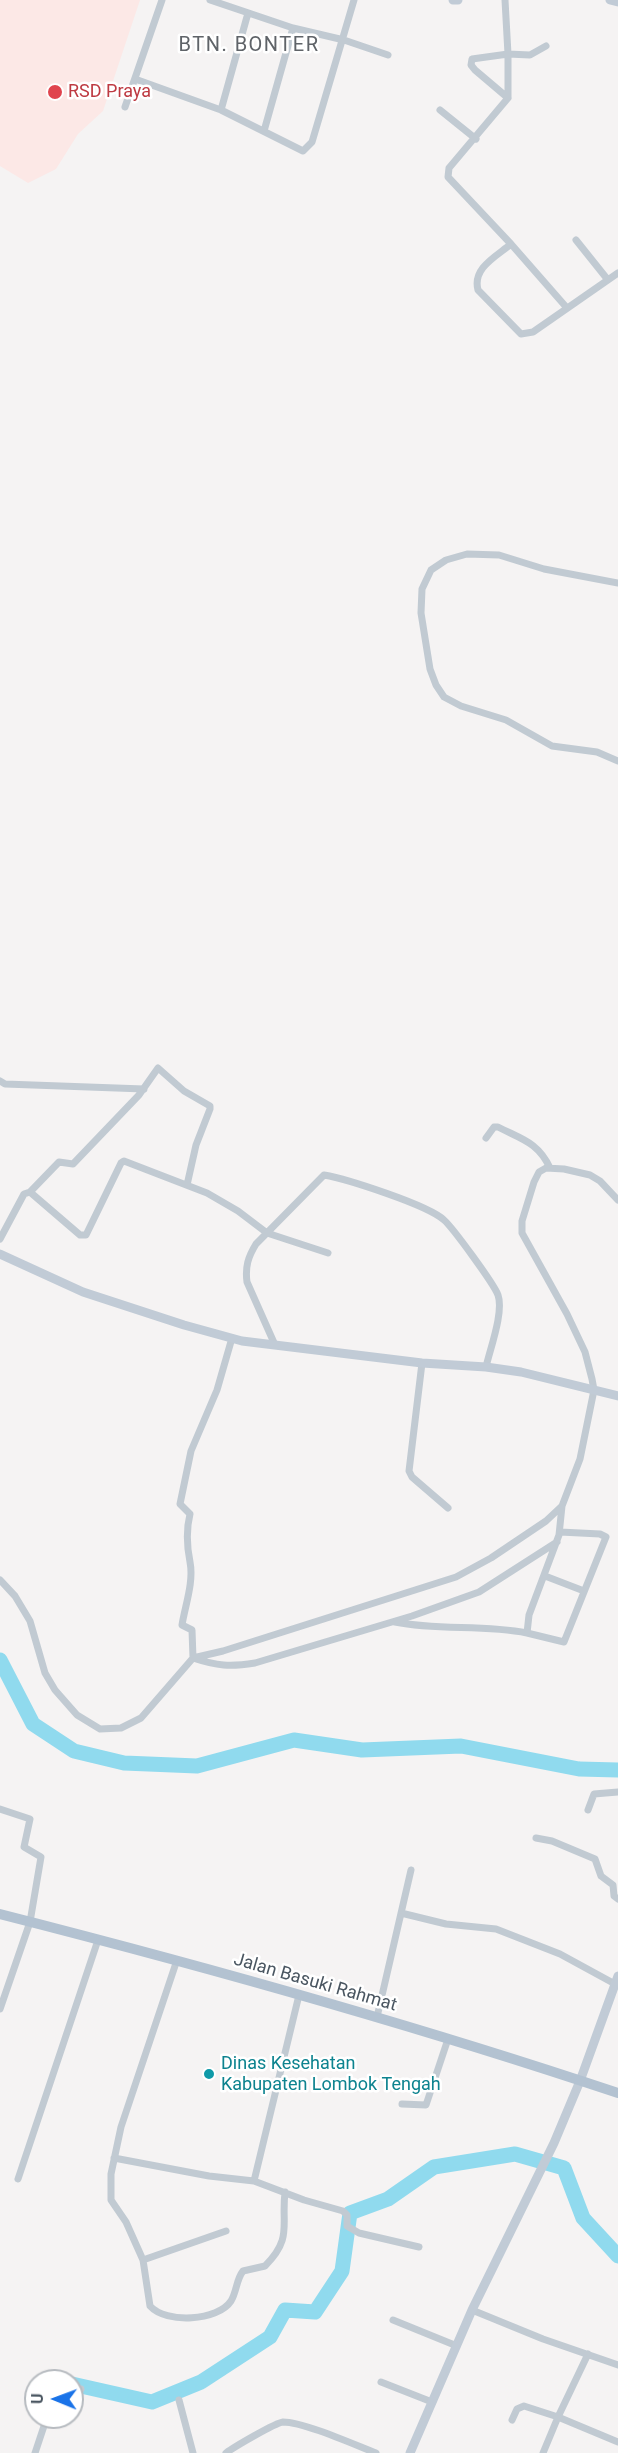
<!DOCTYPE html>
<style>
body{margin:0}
#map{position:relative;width:618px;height:2453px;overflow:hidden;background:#f5f3f3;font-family:Roboto,sans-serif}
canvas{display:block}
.north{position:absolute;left:24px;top:2369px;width:60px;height:60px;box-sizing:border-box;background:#fff;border:2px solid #b7bbc0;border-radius:50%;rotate:271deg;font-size:16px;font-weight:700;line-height:24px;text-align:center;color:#4a5661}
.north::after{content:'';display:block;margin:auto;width:21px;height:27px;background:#1a73e8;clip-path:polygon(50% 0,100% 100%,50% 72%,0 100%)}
</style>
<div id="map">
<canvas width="618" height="2453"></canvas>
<div class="north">U</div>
</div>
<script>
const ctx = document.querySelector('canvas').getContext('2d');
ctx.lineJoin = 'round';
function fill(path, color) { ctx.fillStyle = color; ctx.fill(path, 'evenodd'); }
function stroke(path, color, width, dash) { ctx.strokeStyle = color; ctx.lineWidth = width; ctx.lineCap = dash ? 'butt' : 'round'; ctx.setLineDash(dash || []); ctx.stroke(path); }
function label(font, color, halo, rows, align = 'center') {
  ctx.font = font + ' Roboto,sans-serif'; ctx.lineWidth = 5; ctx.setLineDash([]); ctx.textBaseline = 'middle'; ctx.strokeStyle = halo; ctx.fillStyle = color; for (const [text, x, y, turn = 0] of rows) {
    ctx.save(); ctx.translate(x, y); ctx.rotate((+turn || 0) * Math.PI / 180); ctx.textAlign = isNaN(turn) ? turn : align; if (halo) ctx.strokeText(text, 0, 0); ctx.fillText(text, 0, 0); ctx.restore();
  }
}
fill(new Path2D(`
 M0 0H140L103 111 78 134 56 169 28 183 0 166Z`), '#fce8e6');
stroke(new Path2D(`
 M0 1660 33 1724 74 1751 124 1763 197 1766 294 1740 362 1750 461 1746 579 1769 618 1770
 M57 2381H58
 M72 2384 152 2402 201 2382 270 2337 285 2310 315 2312 342 2271 350 2213 388 2199 434 2167 515 2154 564 2168 583 2218 618 2256`), '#90daee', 15);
stroke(new Path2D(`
 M210 0 293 28 344 40 388 55
 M505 0 508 54V98L449 168 448 177 511 244 567 308
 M135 79 221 110 303 151 312 142 354 0
 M508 98 475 70 471 65 472 59 508 54 530 55 546 46
 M125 107 162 0
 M221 110 248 13
 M440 110 476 139
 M264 131 293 28
 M576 240 608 280
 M511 244C497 256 472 268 478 290L521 334 533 332 618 273
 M618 583 544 569 499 555 467 554 446 560 431 570 422 589 421 613 430 669 436 685 444 697 461 706 506 720 552 746 597 752 618 761
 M0 1081 5 1084 144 1089
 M486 1138 494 1127H498C521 1139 538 1142 550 1168
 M30 1192 59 1162 73 1164 139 1095 158 1068 184 1091 210 1106V1109L196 1145 187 1185
 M0 1239 24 1194 30 1192 80 1235H86L121 1163 124 1161 207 1193 238 1211 267 1233 328 1253
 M232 1338 217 1390 191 1451 180 1504 190 1514C186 1530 187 1547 190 1562 194 1582 185 1606 182 1625L192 1630 193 1658C217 1666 230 1667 255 1663L412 1616 479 1592 557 1542
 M275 1345 247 1282C245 1267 248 1257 256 1244L324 1175C347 1179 428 1205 444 1220 453 1228 494 1284 498 1295 504 1312 490 1349 486 1367
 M422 1363 409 1471 412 1477 448 1508
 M560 1532 600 1534 606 1537 564 1642 527 1633 529 1615 559 1535 562 1506
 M545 1576 584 1591
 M0 1580 15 1596 30 1621 45 1673 55 1690 77 1715 100 1729 121 1728 141 1718 193 1658 223 1651 456 1577 491 1558 546 1521 562 1506 580 1459 594 1390 592 1379 585 1352 567 1314 522 1233V1221L534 1182 539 1172 546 1168 564 1169 590 1175 600 1181 618 1200
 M395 1622C439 1631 483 1624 527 1633
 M0 1809 30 1819 24 1847 41 1857 30 1922 0 2009
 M588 1810 594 1794 618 1792
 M536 1838 552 1841 595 1859 601 1876 613 1885 614 1896 618 1899
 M401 1913 446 1924 496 1929 560 1954 615 1984
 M177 1960 121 2127 111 2174V2200L126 2222 143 2260 150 2306C166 2324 218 2321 231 2301 237 2291 236 2280 243 2271L265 2266C293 2238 281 2225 285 2192
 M377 2017 411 1870
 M402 2104 426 2105 448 2039
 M114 2158 209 2176 254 2181 304 2200 343 2211 347 2215V2226L359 2233 419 2247
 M18 2179 98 1940
 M254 2181 299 1995
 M143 2260 226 2231
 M472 2310 543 2339 618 2365
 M393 2320 457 2346
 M381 2382 432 2402
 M72 2390 81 2389
 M179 2400 193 2453
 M512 2420 517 2409 524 2406 558 2417 618 2442
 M35 2453 47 2417
 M226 2453C234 2447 275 2423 283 2422 304 2422 355 2445 376 2453
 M543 2453 558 2417 588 2354`), '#c1cad2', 7);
stroke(new Path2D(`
 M453 0H458
 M610 0 618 2
 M0 1254 83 1292 184 1325 242 1341 422 1363 486 1367 521 1372 618 1396
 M410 2453 472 2310 554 2143 580 2081 618 1976`), '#c1cbd6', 9);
stroke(new Path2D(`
 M0 1914C208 1967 415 2025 618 2093`), '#b3c2d1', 10);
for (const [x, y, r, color] of [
 [55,92,8,"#e0444e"],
 [209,2074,6,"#0f9aa8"]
]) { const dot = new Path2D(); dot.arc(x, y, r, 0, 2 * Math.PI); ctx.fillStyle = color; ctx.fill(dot); stroke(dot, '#fff', 2); }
label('18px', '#be3a42', '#fff', [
 ["RSD Praya",68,92]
], 'left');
label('18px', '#4a5661', '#fff', [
 ["Jalan Basuki Rahmat",315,1983,16]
]);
label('18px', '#0d838f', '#fff', [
 ["Dinas Kesehatan",221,2064],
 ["Kabupaten Lombok Tengah",221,2085]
], 'left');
ctx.letterSpacing = '1.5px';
label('20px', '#5f6368', '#fff', [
 ["BTN. BONTER",249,46]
]);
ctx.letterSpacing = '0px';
</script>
